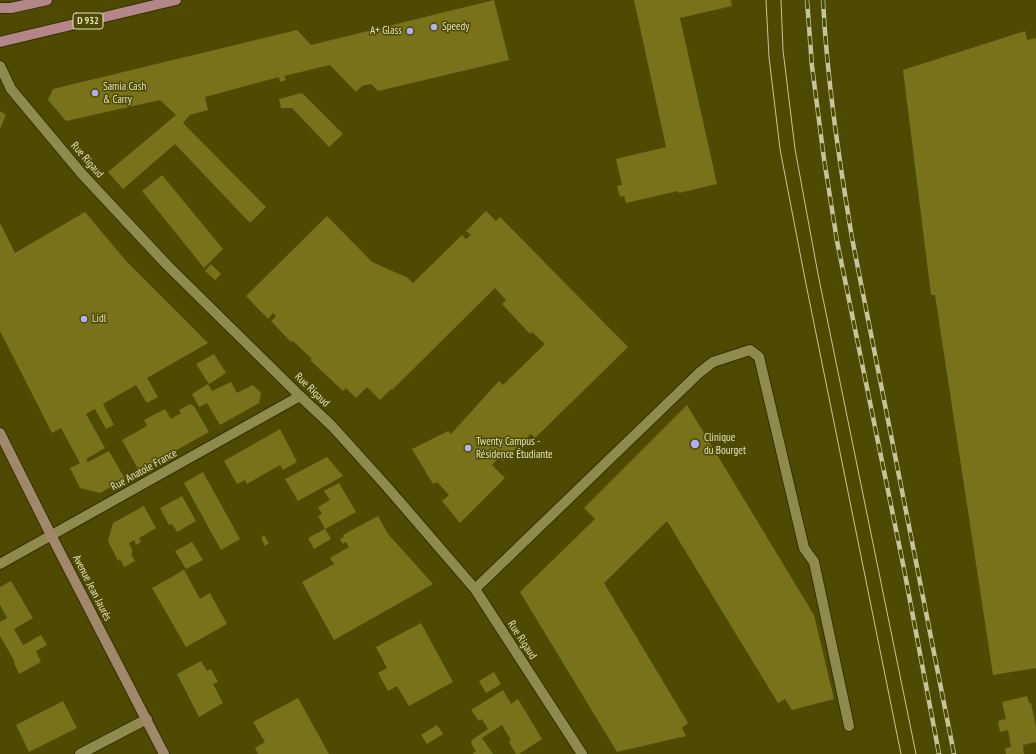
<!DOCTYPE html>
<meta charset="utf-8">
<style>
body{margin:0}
canvas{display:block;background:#4e4a02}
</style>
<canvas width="1036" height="754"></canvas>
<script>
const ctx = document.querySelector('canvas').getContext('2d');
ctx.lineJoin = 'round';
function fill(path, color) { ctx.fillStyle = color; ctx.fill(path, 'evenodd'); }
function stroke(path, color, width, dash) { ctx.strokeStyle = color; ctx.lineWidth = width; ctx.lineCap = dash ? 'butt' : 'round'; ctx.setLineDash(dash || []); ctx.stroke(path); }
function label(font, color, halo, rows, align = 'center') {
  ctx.font = font + ' "PT Sans Narrow",sans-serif'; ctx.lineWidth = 3; ctx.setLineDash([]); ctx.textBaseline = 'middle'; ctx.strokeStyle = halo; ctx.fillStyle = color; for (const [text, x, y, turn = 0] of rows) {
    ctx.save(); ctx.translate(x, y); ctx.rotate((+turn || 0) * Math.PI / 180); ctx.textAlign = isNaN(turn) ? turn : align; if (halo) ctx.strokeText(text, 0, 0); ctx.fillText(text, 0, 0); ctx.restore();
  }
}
fill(new Path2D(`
 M494 0 509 60 378 91 371 84 362 86 356 92 330 65 284 76 286 80 280 82 279 77 205 97 208 110 190 115 183 123 266 207 250 223 175 144 123 189 108 172 176 115 160 100 66 121 48 100 53 89 297 30 311 45Z
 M634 0H731L732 6 680 18 717 184 679 193 678 191 626 203 624 196 620 197 617 186 622 185 616 159 666 147Z
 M1025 31 1027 40 1036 38V668L993 675 935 295H931L903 70Z
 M302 93 343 134 329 147 292 108H281L279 99Z
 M0 111 6 115 0 129Z
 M162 175 223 249 204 268 142 191Z
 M486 211 496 221 500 217 628 347 535 438 531 434 503 461 499 457 492 465 505 478 460 523 442 501 449 495 437 482 433 484 412 449 448 431 451 434 499 381 503 385 545 344 532 332 530 334 502 304 506 300 495 288 392 390 391 389 380 400 367 387 356 398 346 388 343 391 310 360 312 359 293 341 291 342 271 321 276 316 273 313 268 319 246 296 327 216 372 262 408 278 413 283 462 235 466 239 471 235 466 231Z
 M85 212 127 262 208 343 147 378 158 397 147 403 136 385 103 404 114 425 106 429 95 409 86 414 105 448 86 459 88 462 109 451 125 479 100 493 80 488 70 468 80 463 61 428 52 433 0 331V223L15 253Z
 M211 264 221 274 215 280 205 271Z
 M214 354 226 373 209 384 196 364Z
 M231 382 237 393 253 385 261 393 259 403 220 425 207 403 199 407 192 394 208 384 212 391Z
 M190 404 194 406 209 432 139 471 122 440 147 426 144 420 165 409 171 419 181 413 179 410Z
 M687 405 814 615 834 699 792 710 785 699 778 703 667 521 604 583 688 723 682 728 686 736 617 752 520 592 595 519 584 508Z
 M280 429 297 462 283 470 280 465 247 484 245 480 237 484 224 461Z
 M327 457 343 476 298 501 285 479Z
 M203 472 240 539 221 550 184 483Z
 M339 483 356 512 325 529 318 516 322 514 318 507 330 500 324 491Z
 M182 496 196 521 177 532 172 524 169 525 160 508Z
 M144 506 156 528 139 538 141 542 136 545 134 540 129 543 133 552 131 554 135 561 124 567 120 559 118 561 108 541 113 523Z
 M378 516 388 534 433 584 334 640 302 582 334 564 330 558 349 547 346 542 343 544 340 539 344 537 343 535Z
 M325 529 331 539 314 549 308 538Z
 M264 535 269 543 265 546 261 538Z
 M192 542 203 560 186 569 175 551Z
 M184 570 200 599 210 593 227 624 186 647 152 588Z
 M11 581 33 618 14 629 23 645 41 635 47 645 36 651 41 662 19 674 14 663 15 662 0 636V622L7 618 0 605V587Z
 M421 623 453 682 409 706 397 686 388 691 378 673 387 668 376 647Z
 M201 661 207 671 211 669 218 682 213 684 223 703 199 717 177 674Z
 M494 672 501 684 486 693 479 681Z
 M503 690 511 704 518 699 542 739 519 754H516L509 742 511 740 502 725 482 738 493 754H472L476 751 471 744 472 740 488 729 482 719 479 721 471 710Z
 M1027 696 1029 703H1031L1036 727V742L1023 745 1024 754H1006L1005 748 1011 747 1008 730 1000 732 998 721 1006 719 1002 702Z
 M298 698 329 754H258L255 748 265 742 253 722Z
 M63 701 77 728 29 752 16 725Z
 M437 725 443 734 427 744 421 735Z`), '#78721a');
const service = new Path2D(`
 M475 589 699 373 713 362 750 350 759 357 804 548 814 562 849 726`);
const minor = new Path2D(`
 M0 66 11 89 82 174 167 265 300 396 332 426 388 488 475 589 582 754
 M0 564 300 396
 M80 754 147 719`);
const secondary = new Path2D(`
 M0 433 51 535 164 754`);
const primary = new Path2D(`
 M0 8H11L47 0
 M0 42 176 0`);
stroke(service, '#332f00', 12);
stroke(minor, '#332f00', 12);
stroke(secondary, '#332f00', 12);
stroke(primary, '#332f00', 12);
stroke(service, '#8f8b4d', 10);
stroke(minor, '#8f8b4d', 10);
stroke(secondary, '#a2886a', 10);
stroke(primary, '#b58687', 10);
stroke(new Path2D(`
 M766 0 769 57 780 149 805 279 901 754
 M781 0 783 50 795 149 818 274 916 754`), '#c6c49c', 1);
const rail = new Path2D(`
 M807 0 812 66 824 159 837 241 904 569 939 754
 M823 0C827 80 839 159 852 238L954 754`);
stroke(rail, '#c6c49c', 4.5);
stroke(rail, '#4e4a02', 3, [9]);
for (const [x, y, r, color] of [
 [434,27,4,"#b0aefa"],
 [410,31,4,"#b0aefa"],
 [95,93,4,"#b0aefa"],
 [84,319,4,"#b0aefa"],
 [695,444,5,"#b0aefa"],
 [468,448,4,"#b0aefa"]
]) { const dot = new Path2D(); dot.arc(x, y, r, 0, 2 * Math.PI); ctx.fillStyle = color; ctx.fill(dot); stroke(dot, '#4e4a02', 1.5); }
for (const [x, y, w] of [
 [88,21,30]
]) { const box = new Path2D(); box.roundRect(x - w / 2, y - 8, w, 16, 3); ctx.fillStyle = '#4e4a02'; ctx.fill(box); stroke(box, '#e4e3c3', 1); }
label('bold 10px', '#e4e3c3', null, [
 ["D 932",88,21]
]);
label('11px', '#e4e3c3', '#4e4a02', [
 ["Speedy",442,27],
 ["A+ Glass",402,31,"right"],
 ["Samia Cash",103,87],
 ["& Carry",103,100],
 ["Lidl",92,319],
 ["Clinique",704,438],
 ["du Bourget",704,451],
 ["Twenty Campus -",476,442],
 ["Résidence Étudiante",476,455]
], 'left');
label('11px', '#e4e3c3', '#4e4a02', [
 ["Rue Rigaud",87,160,49],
 ["Rue Rigaud",312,390,44],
 ["Rue Anatole France",144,470,-29],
 ["Avenue Jean Jaurès",92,588,63],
 ["Rue Rigaud",522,640,57]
]);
</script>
